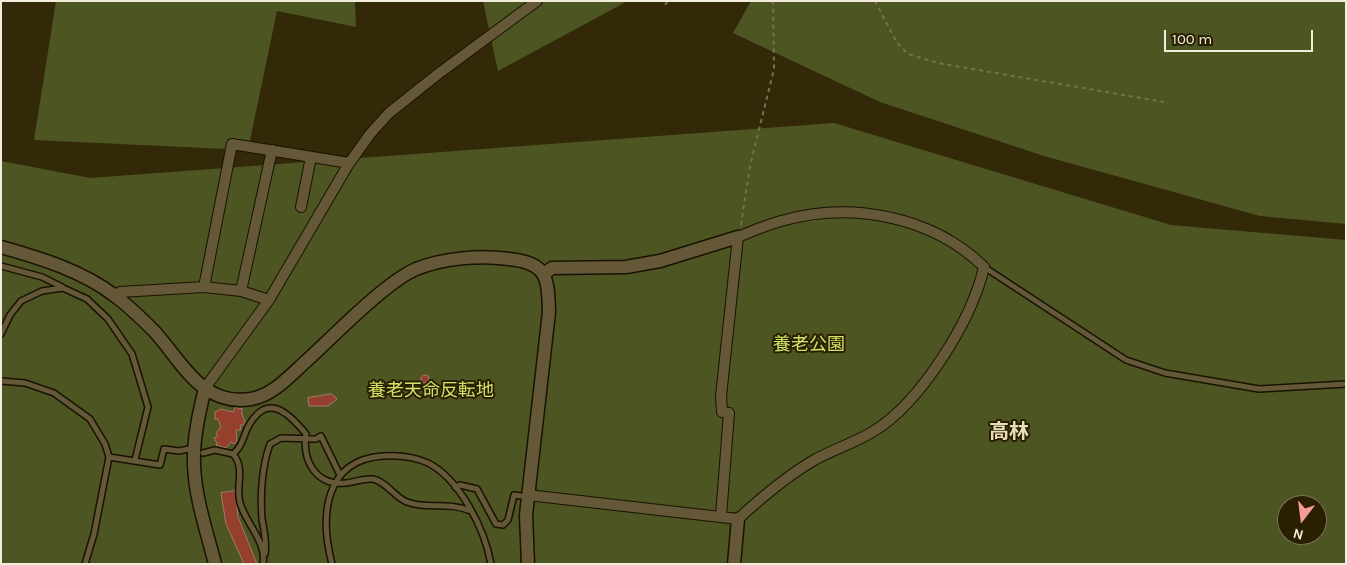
<!DOCTYPE html>
<meta charset="utf-8">
<style>
body{margin:0}
#map{position:relative;width:1347px;height:565px;overflow:hidden;background:#332909;font-family:Karla,sans-serif}
canvas{display:block}
.frame{position:absolute;inset:0;border:2px solid #f2ecda;pointer-events:none}
.north{position:absolute;left:1277px;top:495px;width:50px;height:50px;box-sizing:border-box;background:#291f01;border:1px solid #797158;border-radius:50%;rotate:195deg;font-size:14px;font-weight:700;line-height:20px;text-align:center;color:#f2ecda}
.north::after{content:'';display:block;margin:auto;width:18px;height:22px;background:#f59b98;clip-path:polygon(50% 0,100% 100%,50% 72%,0 100%)}
.scale{position:absolute;left:1164px;top:30px;width:149px;height:22px;box-sizing:border-box;border:2px solid #f2ecda;border-top:0;padding-left:6px;font-size:15px;line-height:18px;white-space:nowrap;color:#f2ecda;-webkit-text-stroke:4px #291f01;paint-order:stroke}
</style>
<div id="map">
<canvas width="1347" height="565"></canvas>
<div class="frame"></div>
<div class="north">N</div>
<div class="scale">100 m</div>
</div>
<script>
const ctx = document.querySelector('canvas').getContext('2d');
ctx.lineJoin = 'round';
function fill(path, color) { ctx.fillStyle = color; ctx.fill(path, 'evenodd'); }
function stroke(path, color, width, dash) { ctx.strokeStyle = color; ctx.lineWidth = width; ctx.lineCap = dash ? 'butt' : 'round'; ctx.setLineDash(dash || []); ctx.stroke(path); }
function label(font, color, halo, rows, align = 'center') {
  ctx.font = font + ' Karla,"Noto Sans JP",sans-serif'; ctx.lineWidth = 4; ctx.setLineDash([]); ctx.textBaseline = 'middle'; ctx.strokeStyle = halo; ctx.fillStyle = color; for (const [text, x, y, turn = 0] of rows) {
    ctx.save(); ctx.translate(x, y); ctx.rotate((+turn || 0) * Math.PI / 180); ctx.textAlign = isNaN(turn) ? turn : align; if (halo) ctx.strokeText(text, 0, 0); ctx.fillText(text, 0, 0); ctx.restore();
  }
}
fill(new Path2D(`
 M56 1H355L356 27 277 11 248 150 34 140Z
 M483 1H622L624 3 498 71Z
 M751 1H1346V224L1260 216 1044 156 880 102 733 33Z
 M834 123 1171 225 1346 240V564H1V161L90 178ZM1287 505H1317V535H1287Z`), '#4d5522');
const building = new Path2D(`
 M421 379a4 4 0 1 1 8 0a4 4 0 1 1-8 0Z
 M332 394 337 399 328 406H309L308 398Z
 M236 407 239 409 242 408V415L245 421 243 425H240L241 430H236L237 441 234 444 231 442 226 448 216 445 217 443 214 438 218 436 216 433 221 427 218 419H215V412L221 409 233 412Z
 M235 491 238 517 257 564H244L226 524 221 493Z`);
fill(building, '#95402c');
stroke(building, '#a17b72', 1);
const service = new Path2D(`
 M1 266 42 277 62 287
 M984 267 1126 360 1165 373 1259 389 1346 384
 M1 334 10 315 21 301 42 291 63 288 87 299 108 319 132 354 148 407 135 460
 M1 381 25 383 54 393 90 419 105 444 109 457 94 534 85 564
 M203 453 215 450 233 454C242 447 243 437 248 427 267 392 288 412 306 434 302 461 316 486 346 483 355 482 364 478 373 479 387 482 394 497 407 502 427 510 447 501 471 511
 M233 454C246 469 235 486 240 503 246 524 267 542 263 564
 M109 457 160 465 164 449 179 451 194 448
 M455 487 460 485 477 489 496 524 503 525 508 520 514 495 521 496
 M265 554C267 541 264 531 262 519 260 495 262 466 270 444L281 438 316 439 321 436 340 475
 M332 564C320 518 323 460 383 456 399 455 413 456 428 463 460 479 485 530 491 564`);
const minor = new Path2D(`
 M301 207 311 157
 M204 287 241 291 269 300
 M241 291 272 150
 M115 295 120 292 204 287 232 144 349 163
 M205 388 269 300 348 165 370 134 389 113 438 74 537 1
 M528 495 738 519C762 497 788 475 816 459 835 449 856 442 874 431 921 402 972 320 984 267 932 216 851 201 781 221 767 225 752 231 738 237L721 396 722 412 729 413 721 516`);
const tertiary = new Path2D(`
 M1 247C40 258 83 271 115 296 129 306 142 319 154 331 181 360 201 407 251 399 271 396 288 378 303 364 331 339 384 283 416 269 444 258 479 255 509 259 547 263 548 277 549 312L526 515 528 564
 M545 273 552 268 626 267 660 261 738 237
 M205 388C199 413 193 439 194 465 195 498 207 532 215 564
 M734 564 738 519`);
stroke(service, '#191200', 8);
stroke(minor, '#191200', 12);
stroke(tertiary, '#191200', 15);
stroke(new Path2D(`
 M875 1 897 43 908 54 938 63 1164 102
 M665 5 668 1
 M741 225 750 166 774 69 773 1`), '#786f55', 2, [4, 4]);
stroke(service, '#645839', 5);
stroke(minor, '#645839', 10);
stroke(tertiary, '#645839', 12);
label('18px', '#d1e367', '#291f01', [
 ["養老公園",809,345],
 ["養老天命反転地",431,391]
]);
label('bold 20px', '#eaddb9', '#291f01', [
 ["高林",1009,432]
]);
</script>
